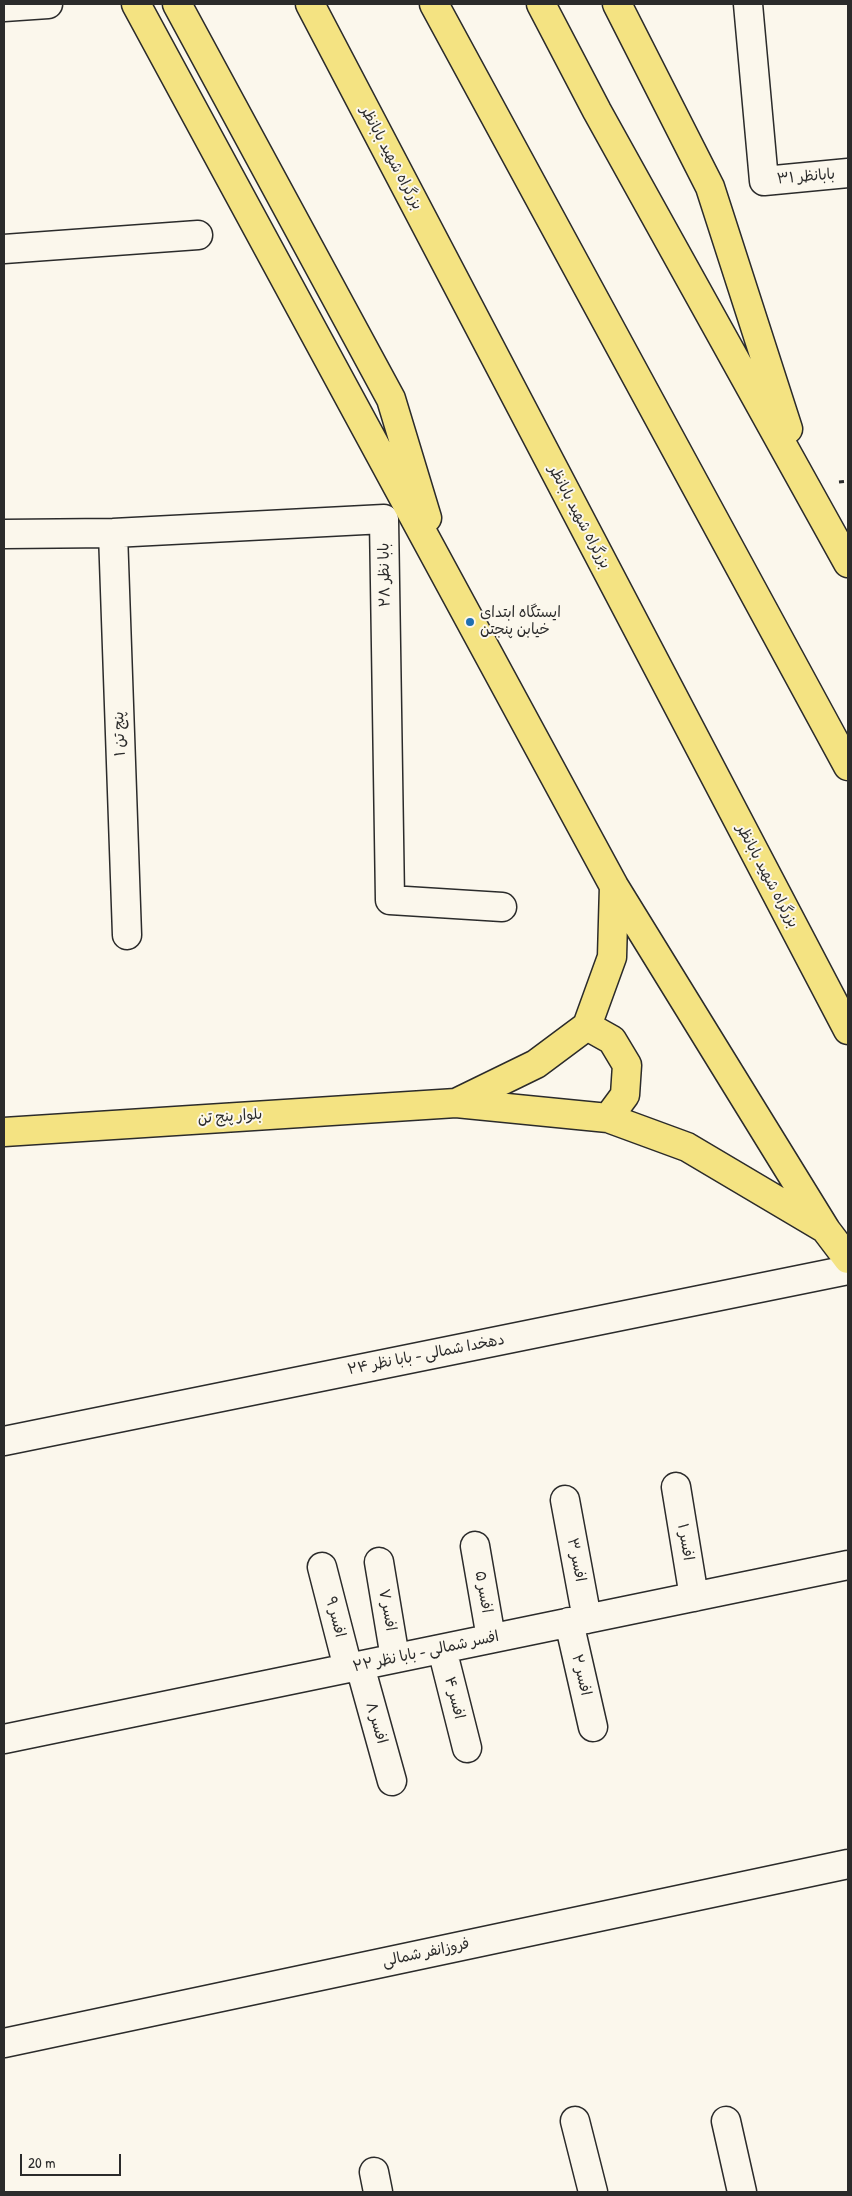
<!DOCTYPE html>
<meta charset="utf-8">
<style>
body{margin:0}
#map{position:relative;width:852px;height:2196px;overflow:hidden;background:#fbf7ec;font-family:"Patrick Hand",sans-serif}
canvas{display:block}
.frame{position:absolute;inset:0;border:5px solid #2b2b2b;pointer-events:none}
.scale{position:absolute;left:20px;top:2154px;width:101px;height:22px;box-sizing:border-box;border:2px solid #2b2b2b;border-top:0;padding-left:6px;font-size:15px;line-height:18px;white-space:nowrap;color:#2b2b2b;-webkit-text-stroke:4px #fbf7ec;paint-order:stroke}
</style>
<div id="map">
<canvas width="852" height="2196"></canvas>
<div class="frame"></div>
<div class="scale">20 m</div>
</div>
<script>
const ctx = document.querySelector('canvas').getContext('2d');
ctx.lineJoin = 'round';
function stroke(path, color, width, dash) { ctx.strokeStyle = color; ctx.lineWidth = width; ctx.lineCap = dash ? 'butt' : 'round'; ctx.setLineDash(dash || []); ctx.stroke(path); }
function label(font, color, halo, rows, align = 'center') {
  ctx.font = font + ' "Patrick Hand","Playpen Sans Arabic",sans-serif'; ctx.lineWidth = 4; ctx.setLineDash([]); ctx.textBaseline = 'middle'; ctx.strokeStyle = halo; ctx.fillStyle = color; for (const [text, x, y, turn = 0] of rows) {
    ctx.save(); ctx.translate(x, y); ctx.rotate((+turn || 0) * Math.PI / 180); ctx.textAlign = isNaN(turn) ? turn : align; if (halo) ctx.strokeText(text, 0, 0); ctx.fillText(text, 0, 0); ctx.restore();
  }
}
const minor = new Path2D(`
 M748 4 764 181 848 173
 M4 7 48 4
 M4 249 198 235
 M113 533 127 935
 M4 534 113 533 384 519 390 900 502 907
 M4 1441 848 1270
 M676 1487 694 1597
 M565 1500 587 1619
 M475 1546 491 1638
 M379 1562 395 1658
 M322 1567 348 1668
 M569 1622 593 1727
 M442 1649 467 1748
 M360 1666 392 1781
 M4 1739 848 1565
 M4 2043 848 1864
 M575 2121 593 2192
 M726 2121 742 2192
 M374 2172 378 2192`);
const major = new Path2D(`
 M136 4 614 886 826 1230 848 1259
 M177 4 391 399 427 518
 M541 4 597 111 848 563
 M617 4 710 187 788 429
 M587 1026 612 1040 627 1065 625 1095 608 1118
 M456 1103 536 1064 587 1026 612 957 614 886
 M4 1132 456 1103 608 1118 687 1147 822 1227`);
const highway = new Path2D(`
 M310 4 848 1030
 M434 4 848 766`);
stroke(minor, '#2b2b2b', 31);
stroke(major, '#2b2b2b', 31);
stroke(highway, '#2b2b2b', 31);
stroke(new Path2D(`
 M839 482 848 481`), '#2b2b2b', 3, [5, 4]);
stroke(minor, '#fbf7ec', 28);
stroke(major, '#f4e382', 28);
stroke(highway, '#f4e382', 28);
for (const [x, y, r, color] of [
 [470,622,5,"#1f6fb2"]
]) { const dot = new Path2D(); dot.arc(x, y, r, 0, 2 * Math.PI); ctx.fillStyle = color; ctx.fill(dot); stroke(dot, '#fbf7ec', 2); }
label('15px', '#2b2b2b', '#fbf7ec', [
 ["بزرگراه شهید بابانظر",391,158,62],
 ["بابانظر ۳۱",806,177,-5],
 ["بزرگراه شهید بابانظر",579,517,62],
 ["بابا نظر ۲۸",385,575,-91],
 ["پنج تن ۱",120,734,-92],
 ["بزرگراه شهید بابانظر",767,876,62],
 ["بلوار پنج تن",230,1117,-4],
 ["دهخدا شمالی - بابا نظر ۲۴",426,1355,-11],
 ["افسر ۱",685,1542,81],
 ["افسر ۳",576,1560,79],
 ["افسر ۵",483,1592,80],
 ["افسر ۷",387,1610,80],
 ["افسر ۹",335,1617,76],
 ["افسر شمالی - بابا نظر ۲۲",426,1652,-12],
 ["افسر ۲",581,1675,77],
 ["افسر ۴",454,1698,76],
 ["افسر ۸",376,1723,74],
 ["فروزانفر شمالی",426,1953,-12]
]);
label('15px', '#2b2b2b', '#fbf7ec', [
 ["ایستگاه ابتدای",480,613],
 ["خیابن پنجتن",480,630]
], 'left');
</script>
